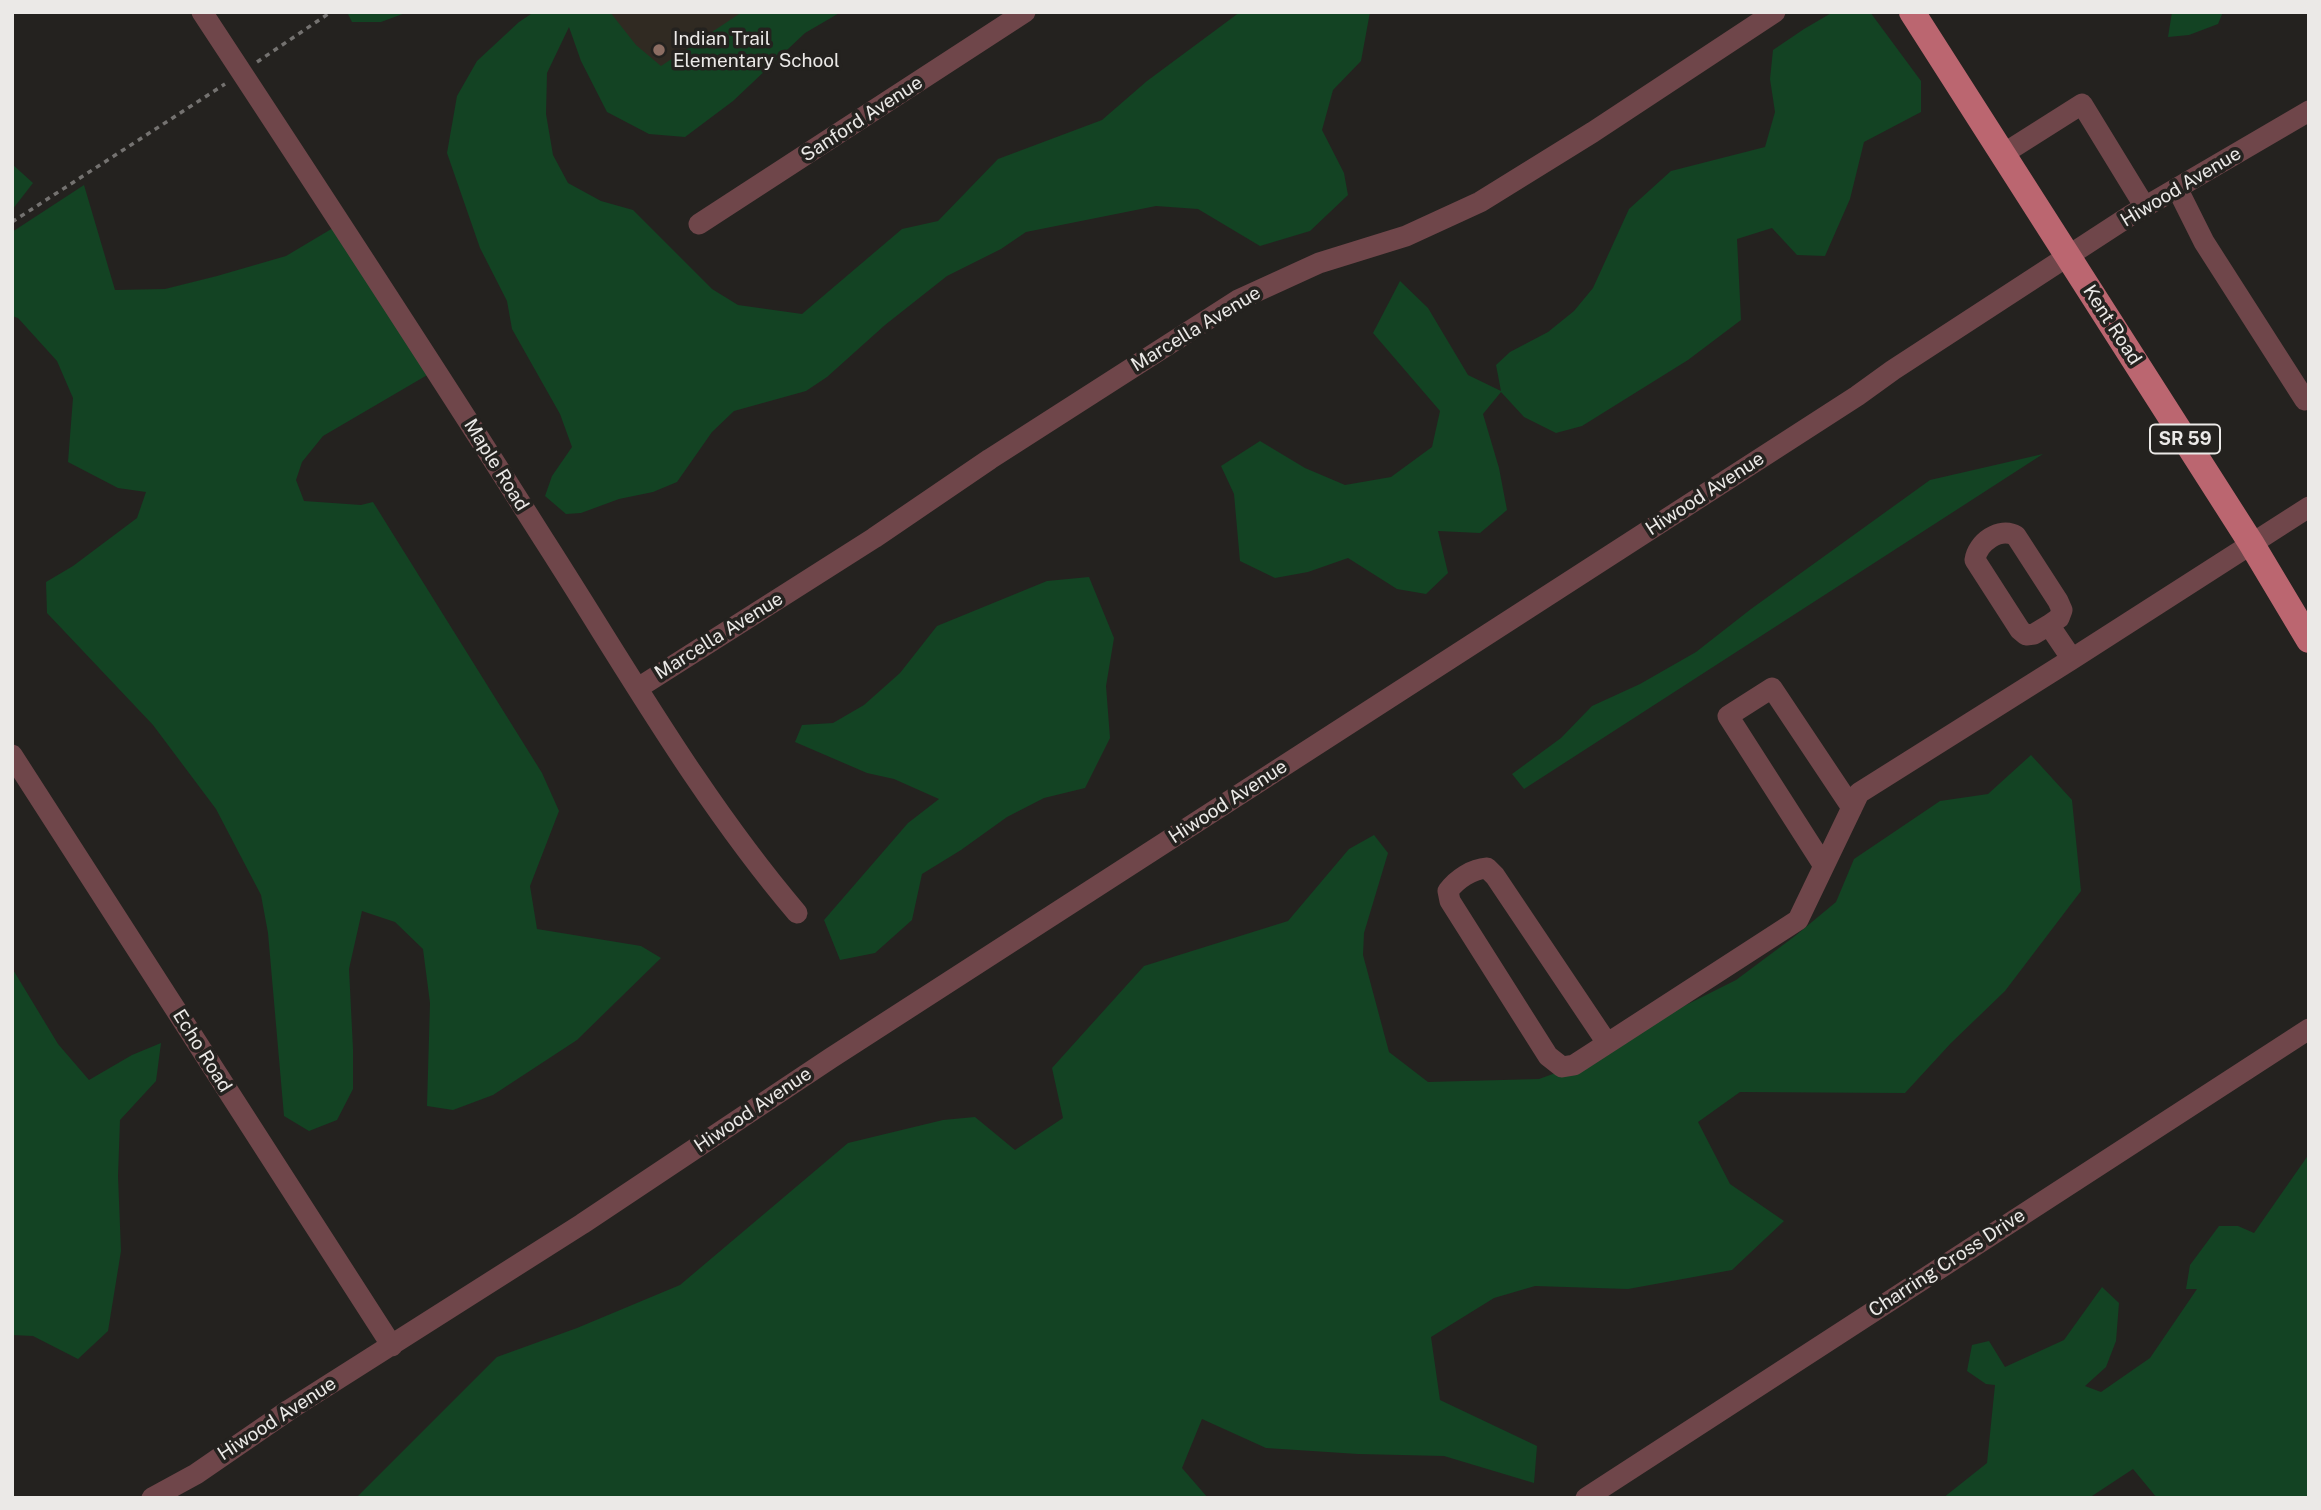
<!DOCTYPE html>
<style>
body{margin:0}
#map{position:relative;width:2321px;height:1510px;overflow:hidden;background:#24221f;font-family:"Public Sans",sans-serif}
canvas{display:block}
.frame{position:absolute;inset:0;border:14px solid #ebe9e7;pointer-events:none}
</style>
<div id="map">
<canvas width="2321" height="1510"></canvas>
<div class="frame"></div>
</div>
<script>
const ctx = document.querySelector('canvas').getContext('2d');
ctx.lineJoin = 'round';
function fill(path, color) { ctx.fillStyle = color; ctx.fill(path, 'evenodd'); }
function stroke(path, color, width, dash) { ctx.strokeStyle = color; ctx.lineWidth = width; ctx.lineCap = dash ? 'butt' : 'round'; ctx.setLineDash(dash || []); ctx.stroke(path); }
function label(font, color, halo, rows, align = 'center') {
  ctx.font = font + ' "Public Sans",sans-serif'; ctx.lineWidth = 7; ctx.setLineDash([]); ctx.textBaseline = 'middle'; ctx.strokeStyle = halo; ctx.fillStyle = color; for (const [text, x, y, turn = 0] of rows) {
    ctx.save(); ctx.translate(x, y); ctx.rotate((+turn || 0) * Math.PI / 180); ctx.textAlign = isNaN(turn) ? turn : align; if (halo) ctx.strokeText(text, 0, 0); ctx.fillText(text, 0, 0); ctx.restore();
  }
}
fill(new Path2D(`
 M592 12H759L641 88Z`), '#302a22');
fill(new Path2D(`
 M347 12H408L381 22H352Z
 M534 12H610L636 45 661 66 742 12H841L805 33 733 101 685 137 649 134 607 112 581 61 569 27 547 73 546 114 553 155 568 183 601 201 633 210 712 289 738 305 802 314 902 229 938 221 998 159 1102 120 1147 81 1240 12H1370L1361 61 1333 90 1322 130 1344 173 1348 195 1310 231 1260 246 1198 209 1156 206 1026 232 1001 249 947 276 885 325 827 377 806 391 734 411 712 432 677 482 653 492 619 499 581 513 566 514 545 496 552 476 572 447 560 414 512 329 507 301 480 248 447 153 457 96 477 61 519 22Z
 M1833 12H1870L1921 81V112L1864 142 1850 199 1825 256 1797 255 1772 228 1737 239 1741 320 1688 360 1582 426 1556 433 1524 417 1501 392 1483 414 1499 468 1507 510 1480 533 1438 531 1448 573 1426 594 1397 589 1348 558 1308 572 1275 578 1240 561 1234 494 1221 466 1260 441 1305 468 1345 485 1391 477 1432 447 1440 411 1373 333 1400 281 1428 308 1468 375 1501 391 1496 365 1510 352 1548 332 1574 311 1593 288 1629 209 1671 171 1765 147 1775 112 1770 79 1773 50 1804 29Z
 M2172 12H2223L2218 24 2189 35 2168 37Z
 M12 164 33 183 12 210Z
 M84 185 115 290 165 289 217 276 286 256 333 228 429 374 323 436 302 462 296 480 304 501 361 505 373 502 542 773 559 811 530 886 537 929 641 946 661 958 577 1040 493 1095 453 1110 427 1106 430 1003 423 949 395 922 362 911 349 969 353 1049V1089L337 1120 309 1131 284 1116 268 933 261 895 216 809 153 725 47 613 46 582 73 566 137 518 146 492 118 488 68 462 73 398 57 361 18 318 12 316V232Z
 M2043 454 1524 789 1512 774 1561 738 1592 706 1640 684 1696 652 1751 609 1930 480Z
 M1089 577 1114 638 1106 686 1110 738 1085 788 1044 798 1007 817 961 850 922 874 912 920 875 953 840 960 824 920 908 823 939 799 894 779 867 773 795 742 802 725 833 723 864 705 900 673 937 626 1047 581Z
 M2031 755 2072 800 2081 891 2005 991 1951 1043 1905 1093 1740 1092 1698 1122 1730 1184 1784 1221 1732 1270 1628 1289 1535 1286 1494 1298 1431 1337 1440 1400 1537 1446 1534 1483 1444 1456 1358 1454 1266 1448 1202 1419 1182 1468 1208 1498H356L497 1357 577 1328 680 1285 848 1143 943 1120 975 1117 1015 1150 1063 1118 1052 1068 1144 966 1288 921 1349 849 1374 835 1388 853 1364 933 1363 955 1389 1052 1428 1082 1539 1079 1608 1054 1672 1012 1736 980 1795 936 1836 902 1854 859 1940 801 1988 794Z
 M12 968 58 1044 89 1080 132 1055 161 1043 156 1081 120 1120 118 1176 121 1251 108 1331 78 1359 33 1336 12 1335Z
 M2309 1154V1498H2157L2133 1469 2089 1498H1943L1987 1463 1995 1385 1986 1384 1967 1371 1972 1345 1989 1341 2005 1367 2064 1340 2102 1287 2119 1303 2116 1341 2106 1367 2085 1386 2101 1392 2150 1358 2197 1289H2186L2190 1265 2219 1226H2238L2254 1233Z`), '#134323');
stroke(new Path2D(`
 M257 62 331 12
 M12 222 225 84`), '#747270', 3.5, [5, 5]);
stroke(new Path2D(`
 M202 12C317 187 432 363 544 540 625 666 700 799 797 913
 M2003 154 2082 104 2145 207
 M2177 188 2204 242 2305 400
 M699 224 1025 12
 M2049 625 2034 634 2026 635 2020 630 1975 560C1977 543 2000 526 2016 536L2058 601 2062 610 2059 618 2049 625 2072 659
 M638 688 874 538 990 459 1238 300 1319 263 1406 236 1480 202 1593 132 1775 12
 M12 755 392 1346
 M1824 866 1728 716 1772 688 1852 808
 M1607 1043 1495 876 1487 868C1472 869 1457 879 1448 891L1450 901 1548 1056 1562 1067 1574 1065 1798 920 1859 793 2072 659 2309 507
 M152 1498 196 1474 289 1410 582 1224 831 1058 1857 396 1893 370 2131 215 2309 111
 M1586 1498 2309 1029`), '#6f464a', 21);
stroke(new Path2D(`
 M1912 12 2251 543 2309 640`), '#bb6670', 26);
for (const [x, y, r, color] of [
 [659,50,7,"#8d6e63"]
]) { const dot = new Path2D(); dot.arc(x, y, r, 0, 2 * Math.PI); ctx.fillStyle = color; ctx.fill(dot); stroke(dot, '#24221f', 2.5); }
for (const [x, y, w] of [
 [2185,439,70]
]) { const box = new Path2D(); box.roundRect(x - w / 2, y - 14.5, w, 29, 5); ctx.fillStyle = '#24221f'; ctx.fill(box); stroke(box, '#ebe9e7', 2); }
label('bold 18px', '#ebe9e7', null, [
 ["SR 59",2185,439]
]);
label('19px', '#ebe9e7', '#24221f', [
 ["Indian Trail",673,39],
 ["Elementary School",673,61]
], 'left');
label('19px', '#ebe9e7', '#24221f', [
 ["Sanford Avenue",862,119,-33],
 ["Hiwood Avenue",2181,187,-31],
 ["Kent Road",2112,325,57],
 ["Marcella Avenue",1196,329,-31],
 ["Maple Road",496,465,58],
 ["Hiwood Avenue",1705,494,-33],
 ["Marcella Avenue",719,636,-32],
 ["Hiwood Avenue",1228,802,-33],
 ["Echo Road",202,1051,58],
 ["Hiwood Avenue",753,1110,-34],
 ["Charring Cross Drive",1947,1263,-33],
 ["Hiwood Avenue",277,1419,-33]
]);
</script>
